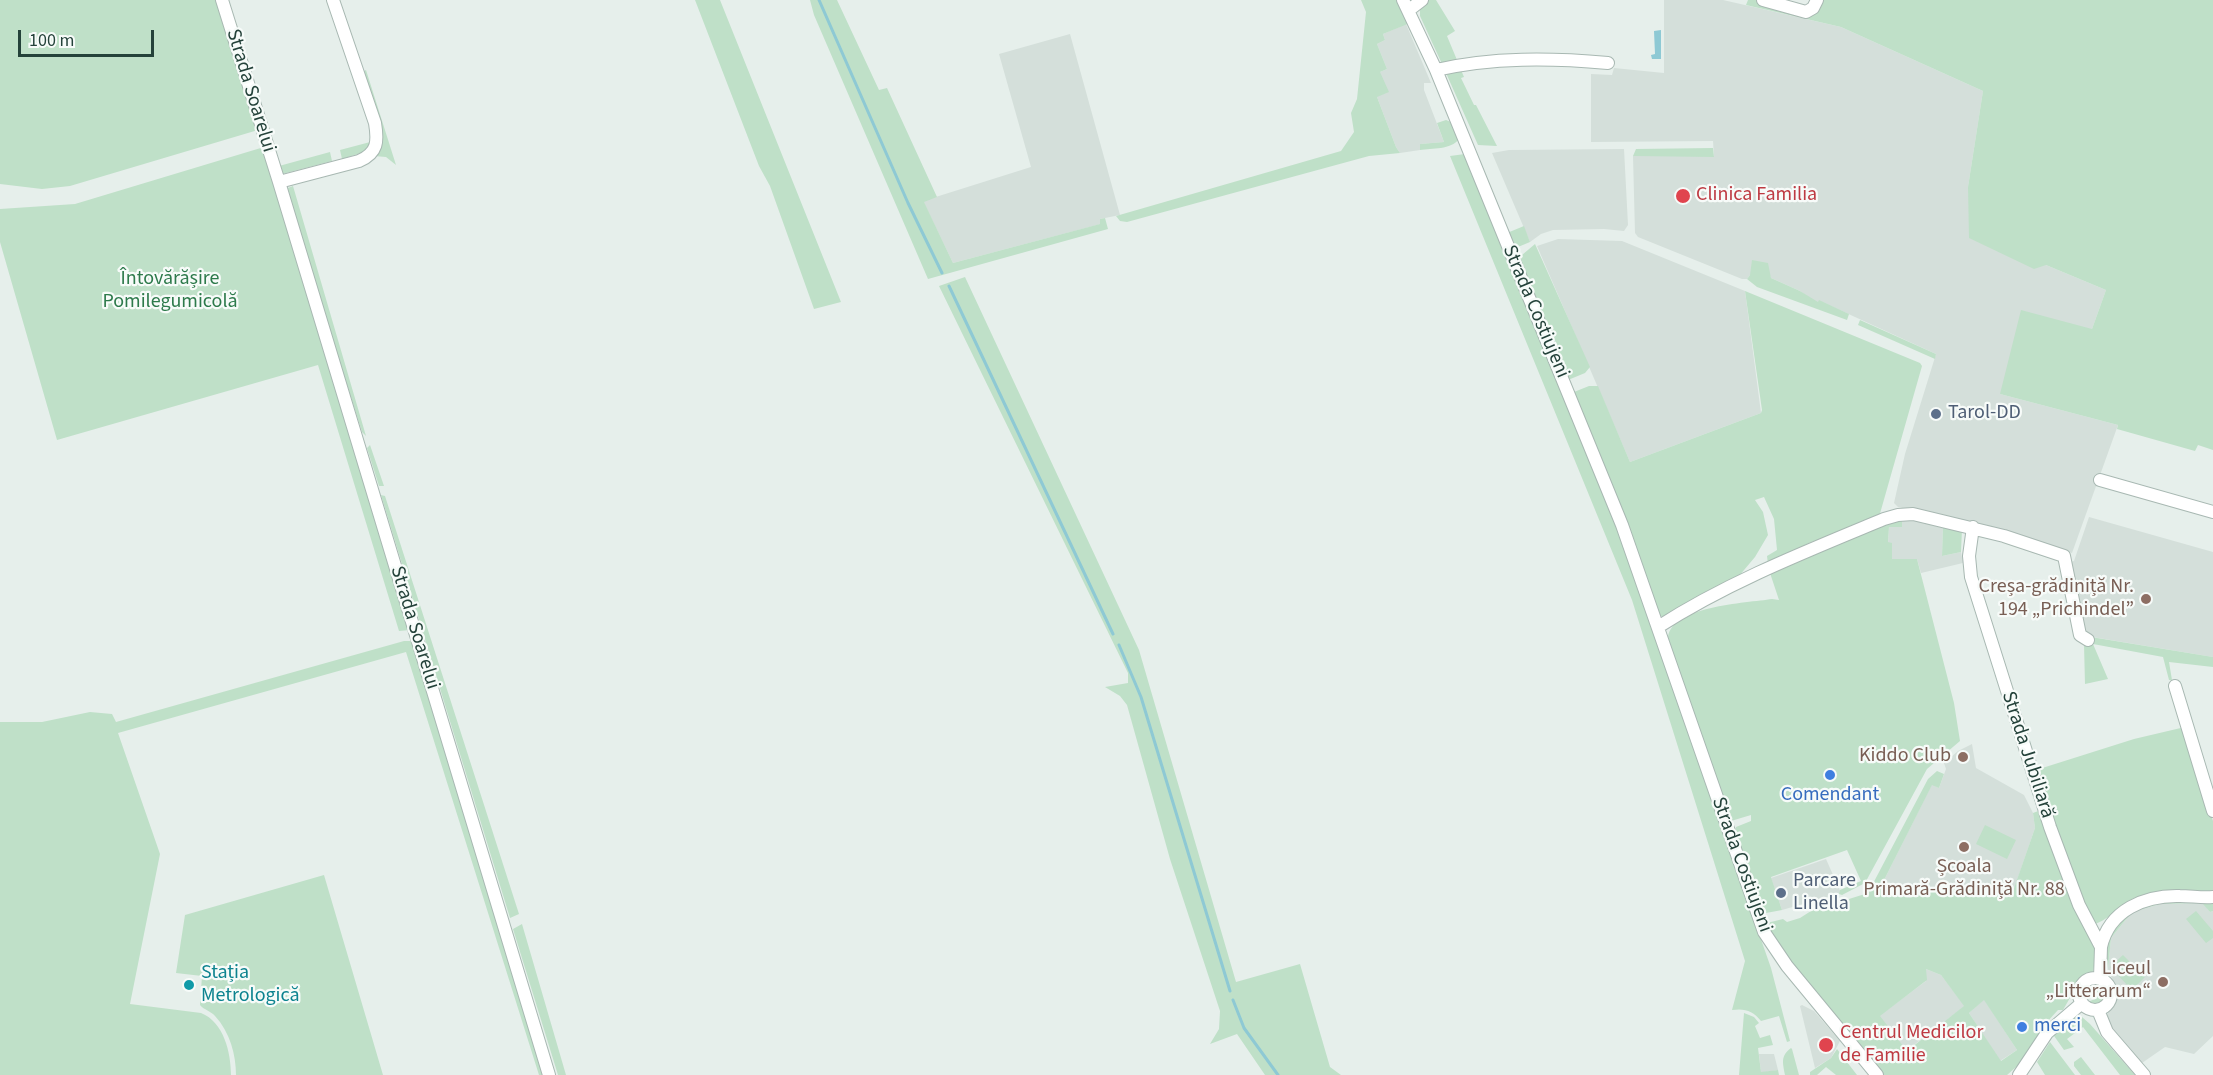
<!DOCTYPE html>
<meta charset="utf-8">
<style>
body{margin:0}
#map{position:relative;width:2213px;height:1075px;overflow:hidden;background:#e6efeb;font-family:"Source Sans 3",sans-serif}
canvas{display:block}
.scale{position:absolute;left:18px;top:30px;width:136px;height:27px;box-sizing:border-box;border:3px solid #24423a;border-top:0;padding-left:8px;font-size:18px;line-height:21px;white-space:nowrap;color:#24423a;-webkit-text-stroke:4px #f7fbf9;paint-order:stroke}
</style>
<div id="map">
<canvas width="2213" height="1075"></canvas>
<div class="scale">100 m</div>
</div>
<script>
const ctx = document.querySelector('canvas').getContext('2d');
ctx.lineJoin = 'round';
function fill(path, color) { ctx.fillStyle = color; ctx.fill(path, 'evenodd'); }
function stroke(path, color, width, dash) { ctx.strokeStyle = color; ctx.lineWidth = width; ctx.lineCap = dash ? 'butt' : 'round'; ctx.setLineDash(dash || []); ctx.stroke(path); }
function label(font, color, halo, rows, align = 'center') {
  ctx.font = font + ' "Source Sans 3",sans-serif'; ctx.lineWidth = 4.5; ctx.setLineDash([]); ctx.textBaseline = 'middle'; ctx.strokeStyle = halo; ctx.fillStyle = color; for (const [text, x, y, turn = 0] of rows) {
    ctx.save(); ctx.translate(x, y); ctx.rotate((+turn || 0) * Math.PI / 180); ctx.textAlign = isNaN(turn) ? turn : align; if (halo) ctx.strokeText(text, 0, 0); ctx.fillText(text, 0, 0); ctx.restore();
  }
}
fill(new Path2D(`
 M1664 0H1723L1841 27 1983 91 1968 187 2046 265 2106 290 2092 329 2000 394 2118 425 2072 553 2003 531 1898 507 1894 503 1905 454 1936 354 1820 301 1818 303 1809 298 1800 291 1771 278 1768 271 1750 275 1747 279H1742L1638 237 1635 233 1633 156H1714L1713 141 1591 142V74L1612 75 1614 68 1664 73Z
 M1406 24 1431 83H1424V90L1444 142 1420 144V150L1400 153 1396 147 1377 97 1380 72 1387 69 1377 44 1385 40 1383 34Z
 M1070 34 1120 215 1100 219 1101 224 953 263 923 201 1031 167 999 54Z
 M1624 149 1628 225 1624 231 1604 229 1553 230 1541 234 1530 242 1492 153 1509 150Z
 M1558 239 1622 241 1745 291 1761 413 1630 462 1537 246Z
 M2089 517 2213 552V657L2086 636 2070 562 2074 561Z
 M1902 519H1917L1943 525 1942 556 1961 552 1963 563 1921 573 1917 559H1892L1888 543 1889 527Z
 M1972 744 1976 768 2024 795 2033 813 2035 828 2012 895 1975 888 1933 887 1909 898 1881 886 1932 784 1939 788 1946 769 1944 763 1958 751Z
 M1826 859 1841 893 1782 910 1771 878Z
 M2203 903 2210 912 2213 911V1036L2194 1054 2165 1047 2142 1063 2109 1026 2107 1015 2119 995 2108 969 2111 938 2132 912 2160 904Z
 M1926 969 1941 975 1965 1006 1906 1051 1879 1016 1926 981Z
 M1984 999 2017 1050 2000 1061 1969 1013Z
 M1802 1005 1814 1011 1840 1041 1831 1058 1815 1068 1800 1006Z
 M1759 1054H1774L1778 1070 1761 1073Z`), '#d4dfda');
fill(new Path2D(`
 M0 0H218L258 130 70 186 42 189 0 184Z
 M695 0H720L841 302 814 309 770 186 759 166Z
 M810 0H837L879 90 887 88 937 197 924 202 953 263 1100 224V219L1105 218 1108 229 928 279 814 15Z
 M1361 0H1396L1410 23 1383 34 1385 40 1377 44 1387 69 1380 72 1389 92 1377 97 1396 147 1400 153 1369 156 1127 222 1120 221 1116 216 1341 151 1354 132 1351 113 1357 99 1366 12Z
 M1426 0H1436L1455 31 1447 36 1457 60 1442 64 1420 16V7Z
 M1748 0H1757L1808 17 1815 12 1820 0H2213V450L2198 445 2195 451 2117 429 2118 425 2000 394 2021 310 2092 329 2106 290 2046 265 2034 269 1969 238 1968 187 1983 91 1841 27 1746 5Z
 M366 70 396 165 386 157 374 156 362 72Z
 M1461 70 1464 77 1461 78 1474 105H1476L1497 146 1478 145 1446 73Z
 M1446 120 1451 122 1459 139C1451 150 1432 148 1420 150V144L1444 142 1437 123Z
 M374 141 370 150 342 159 340 150Z
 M264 147 410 630 399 631 318 365 57 440 0 242V209L75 204Z
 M1713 148 1714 157 1633 156 1636 149Z
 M330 152 332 161 282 174 279 166Z
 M1465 154 1602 485 1771 968 1790 1041 1787 1042 1779 1016 1761 1021C1753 1011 1745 1008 1732 1010L1745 961 1632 600 1450 156Z
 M293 186 366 436 362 432 285 189Z
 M1524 226 1530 242 1518 247 1513 246 1507 233Z
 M1535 244 1590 367 1585 373 1568 380 1520 264 1522 255Z
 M1752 260 1768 263 1771 278 1800 291 1818 302 1819 300 1849 314 1847 320 1757 287 1747 279 1750 275Z
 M965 277 1139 650 1236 982 1300 964 1330 1067 1341 1075H1265L1237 1034 1210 1044 1219 1029 1220 1011 1170 859 1127 705 1120 696 1105 687 1128 683V673L939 286Z
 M1745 291 1920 363 1922 366 1879 517 1831 536 1811 542 1768 564 1767 556 1777 550 1774 519 1764 497 1755 500 1763 512 1768 535 1755 557 1739 576 1666 617 1660 616 1574 392 1589 386H1598L1630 462 1761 413 1762 410Z
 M1860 320 1936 354 1935 359 1858 325Z
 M370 445 384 486H379L367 448Z
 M381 495 385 496 519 914 510 918Z
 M1902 519V527H1889L1888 542 1892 543V559H1917L1954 703 1960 741 1927 769 1865 883 1842 895 1839 894 1840 890 1861 881 1847 850 1771 877 1782 910 1766 913 1762 910 1734 832 1736 827 1751 821V815L1731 821 1668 640C1667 606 1747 603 1772 599L1779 600 1770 573 1878 525Z
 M1943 525 1962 529 1961 552 1942 556Z
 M2091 637 2213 657V667L2169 662 2172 680H2169L2163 657 2093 644 2108 679 2085 684 2084 644Z
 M404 641H410L412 643 545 1075H539L406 652 118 733 160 854 130 1004 201 1013C224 1022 231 1053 231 1075H0V722H42L90 712 112 714 116 722Z
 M2185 727 2213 821V892C2189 890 2151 888 2130 900 2116 908 2108 921 2092 925L2061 847 2036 770 2134 739Z
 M1937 771 1944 774 1939 788 1932 785 1881 886 1909 898 1933 887 1975 888 2012 894 2035 828 2033 813 2041 810 2094 946 2096 957 2092 975 2079 982 2063 1010H2058L2047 1022 2023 1061 2007 1075H1883L1778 945 1767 923 1783 919 1787 922 1800 918 1811 911 1868 893 1928 779ZM1926 969 1941 975 1964 1006 1907 1051 1880 1016 1927 980ZM1984 1000 2017 1050 2001 1061 1969 1013Z
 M1985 825 2016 840 2007 859 1976 844Z
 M324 875 383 1075H236C236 1055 230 1032 215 1016 211 1011 204 1010 200 1005L202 976 176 973 185 915Z
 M2161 900 2213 901V911L2210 912 2202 903 2160 904 2132 912 2111 938 2108 969C2099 924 2122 913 2161 900Z
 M2196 911 2213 931V938L2206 943 2186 919Z
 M522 924 566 1075H558L513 929Z
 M2123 955 2145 977 2132 990 2110 967Z
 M2101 986 2104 994 2103 1002 2094 1008 2088 1007 2085 1003 2095 999 2094 996 2084 1002 2085 994 2093 987Z
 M1744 1013 1754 1017 1759 1023 1755 1026 1760 1038 1770 1035 1773 1045 1758 1048 1761 1072 1778 1070 1779 1075H1739Z
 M2074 1017H2082L2090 1024 2135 1075H2120L2083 1027 2067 1039 2074 1047 2064 1050 2052 1033Z
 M2050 1042 2075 1075H2045L2037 1062Z
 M1791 1048 1792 1049 1799 1075H1785C1783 1063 1780 1056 1791 1048Z
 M1837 1049 1857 1075H1836L1826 1067 1817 1075H1810V1072L1831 1058Z
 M2081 1057 2095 1075H2081L2074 1066V1062Z`), '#bfe0c8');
fill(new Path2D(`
 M1661 30V59H1652L1651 55 1655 54 1654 31Z`), '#8ec9d4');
stroke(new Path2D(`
 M819 0 908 203 942 273
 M949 286 1113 634
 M1119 645 1141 697 1230 991
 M1233 1000 1244 1028 1278 1075`), '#8ec9d4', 3);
const minor = new Path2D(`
 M222 0 279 182 549 1075
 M1403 0 1436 70 1622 525 1764 932 1787 966 1877 1075
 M1763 0 1806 12 1813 8 1817 0
 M1409 10 1422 0
 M1436 70C1493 57 1551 58 1608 63
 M279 182 359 161C378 153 378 141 375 123L333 0
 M2100 480 2213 512
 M1973 527 1969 556 1971 577 2050 827 2079 905 2101 947 2100 978
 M1658 627C1728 582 1807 551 1884 519L1898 515 1913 514 2004 536 2064 556 2080 635 2088 640
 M2175 686 2213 811
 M2101 947C2109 910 2145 895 2180 896 2191 896 2202 898 2213 897
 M2079 994a16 16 0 1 1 32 0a16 16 0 1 1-32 0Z
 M2098 1010 2107 1032 2144 1075
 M2019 1075 2047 1033 2082 1003`);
stroke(minor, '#a8b8b2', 14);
stroke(minor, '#fff', 12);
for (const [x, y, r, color] of [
 [1683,196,8,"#e0444e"],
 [1936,414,6,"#5c6f8a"],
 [2146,599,6,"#8d6e63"],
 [1963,757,6,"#8d6e63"],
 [1830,775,6,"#3f7fe0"],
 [1964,847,6,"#8d6e63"],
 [1781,893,6,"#5c6f8a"],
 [2163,982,6,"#8d6e63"],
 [189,985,6,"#0f9aa8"],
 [2022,1027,6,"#3f7fe0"],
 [1826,1045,8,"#e0444e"]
]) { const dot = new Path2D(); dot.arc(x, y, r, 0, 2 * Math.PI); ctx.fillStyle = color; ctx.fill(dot); stroke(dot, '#f7fbf9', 2); }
label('20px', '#24423a', '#f7fbf9', [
 ["Strada Soarelui",250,91,73],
 ["Strada Costiujeni",1535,312,67],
 ["Strada Soarelui",414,628,73],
 ["Strada Jubiliară",2027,755,72],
 ["Strada Costiujeni",1741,865,70]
]);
label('20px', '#be3a42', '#f7fbf9', [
 ["Clinica Familia",1696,196],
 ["Centrul Medicilor",1840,1034],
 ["de Familie",1840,1057]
], 'left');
label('20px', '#2d7a4b', '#f7fbf9', [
 ["Întovărășire",170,280],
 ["Pomilegumicolă",170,303]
]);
label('20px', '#4e5e75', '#f7fbf9', [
 ["Tarol-DD",1948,414],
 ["Parcare",1793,882],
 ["Linella",1793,905]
], 'left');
label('20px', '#785e54', '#f7fbf9', [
 ["Creșa-grădiniță Nr.",2134,588],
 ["194 „Prichindel”",2134,611],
 ["Kiddo Club",1951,757],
 ["Școala",1964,868,"center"],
 ["Primară-Grădiniță Nr. 88",1964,891,"center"],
 ["Liceul",2151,970],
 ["„Litterarum“",2151,993]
], 'right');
label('20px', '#366cbe', '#f7fbf9', [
 ["Comendant",1830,796],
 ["merci",2034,1027,"left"]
]);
label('20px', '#0d838f', '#f7fbf9', [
 ["Stația",201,974],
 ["Metrologică",201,997]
], 'left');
</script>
